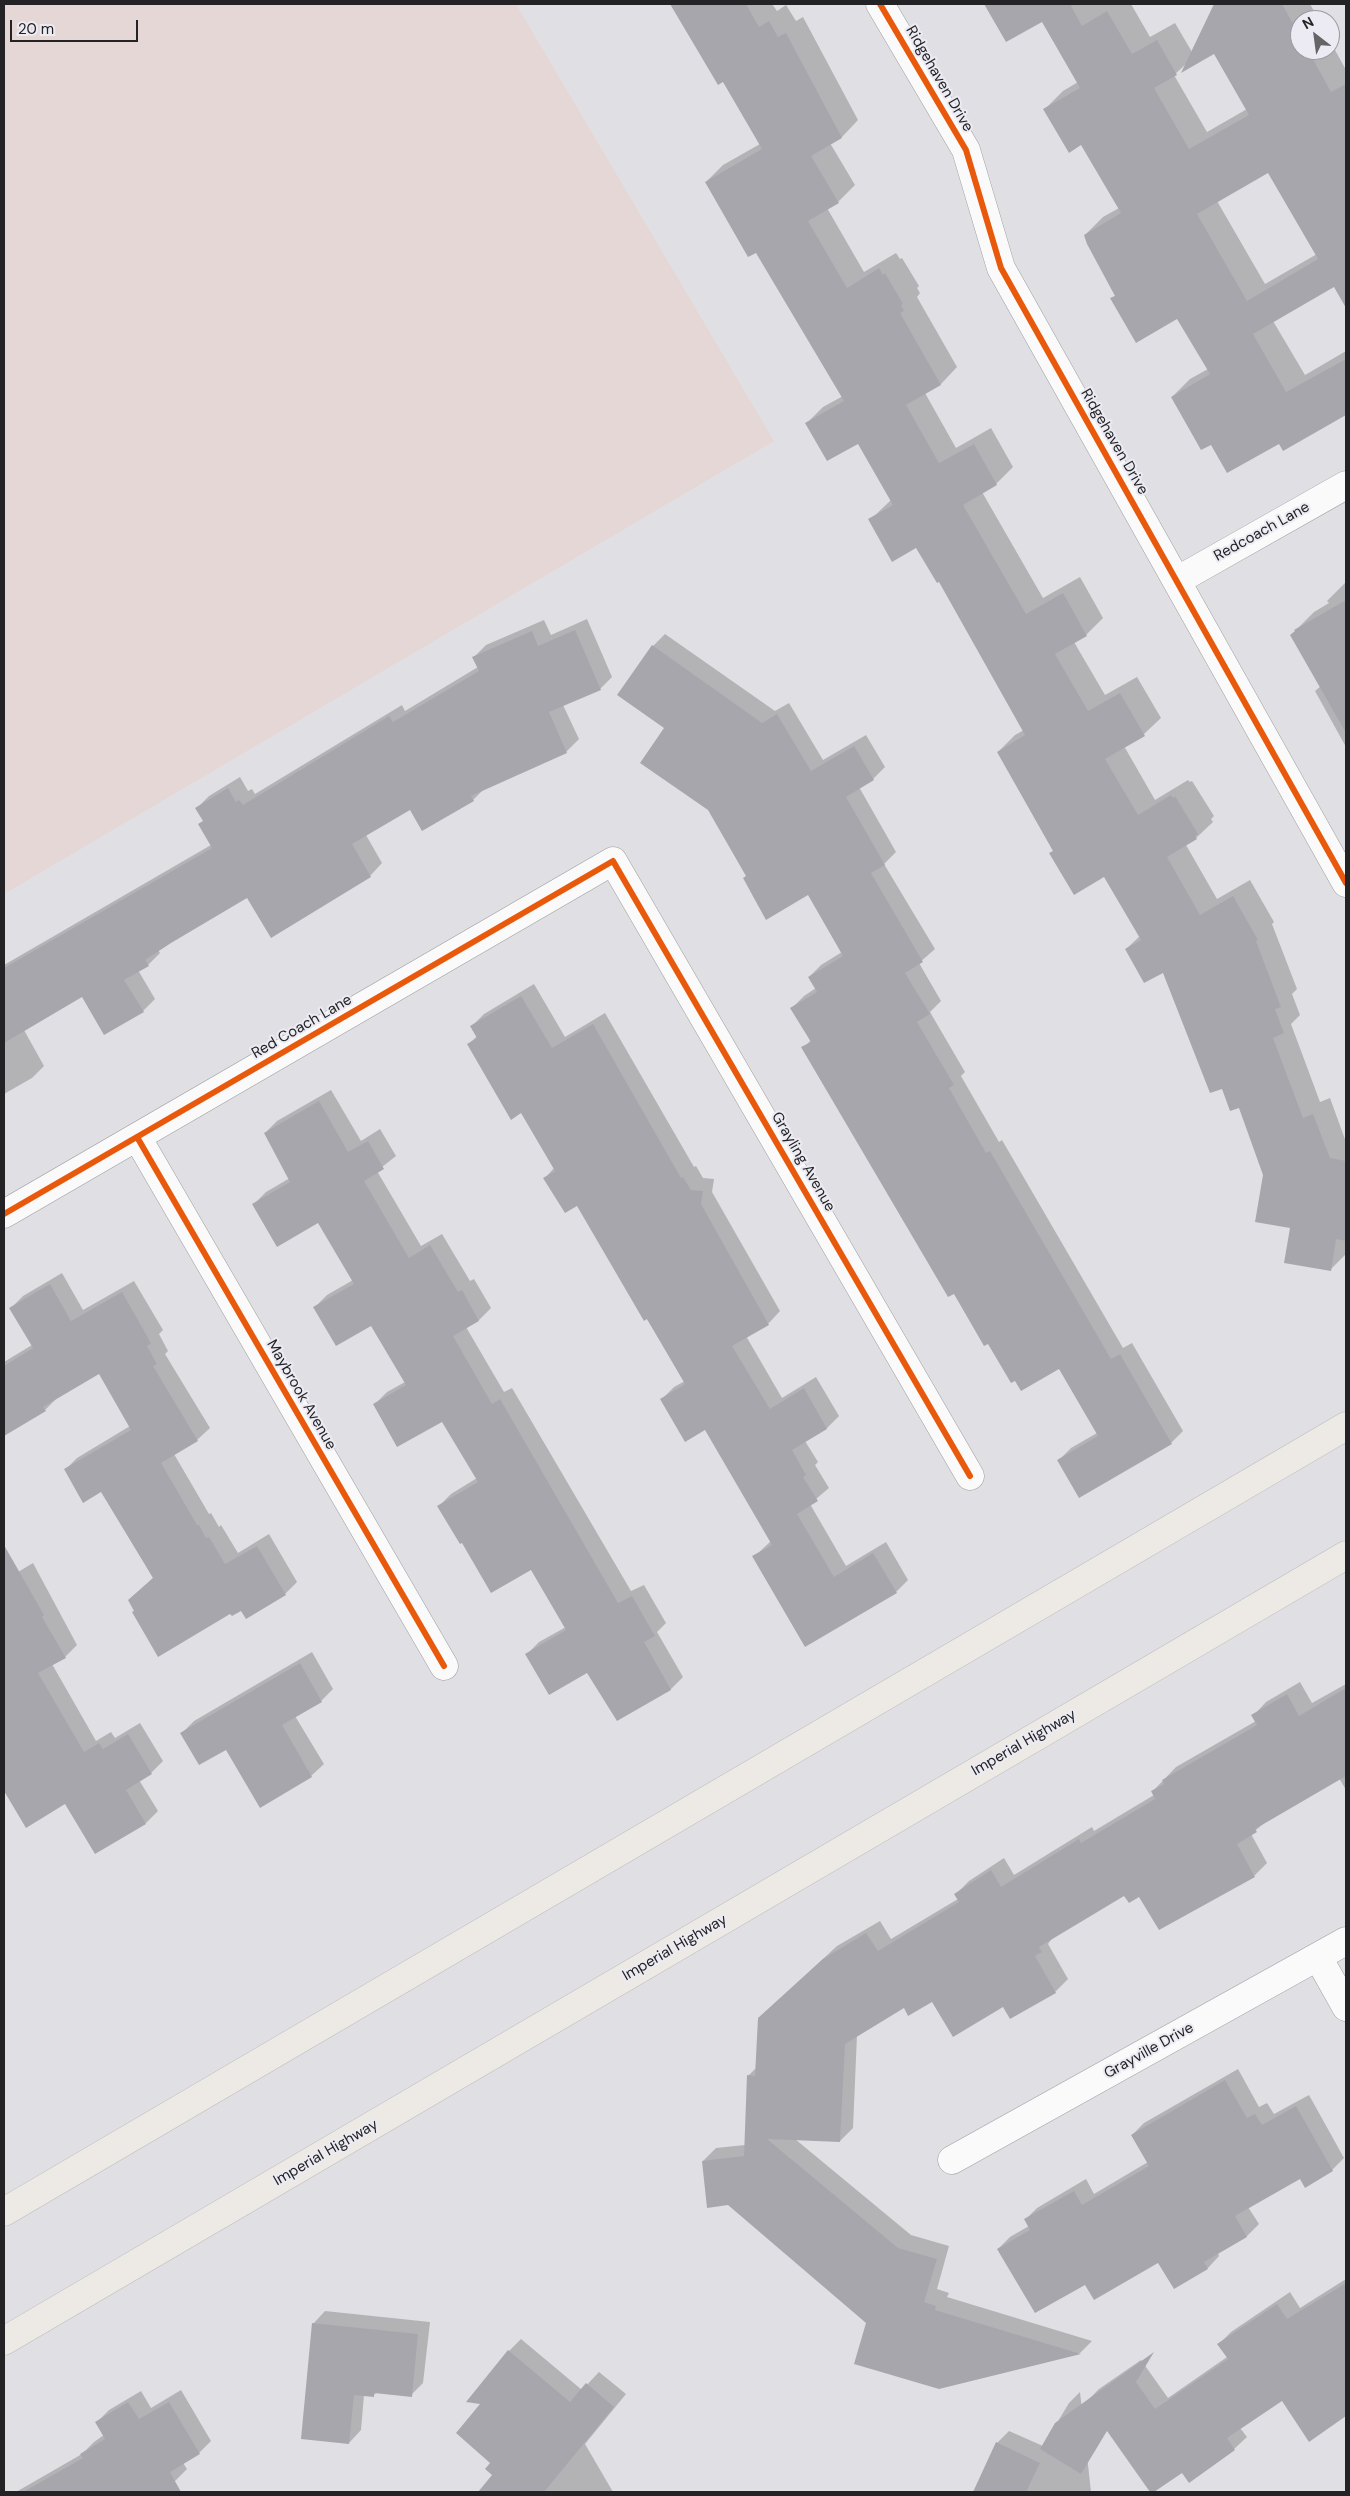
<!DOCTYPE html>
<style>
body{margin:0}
#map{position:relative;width:1350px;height:2496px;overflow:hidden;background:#e0e0e4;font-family:"DM Sans",sans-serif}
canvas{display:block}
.frame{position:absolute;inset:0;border:5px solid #232325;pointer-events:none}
.north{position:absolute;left:1290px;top:10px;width:50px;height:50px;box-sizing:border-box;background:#ecebf3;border:1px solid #9c9ba1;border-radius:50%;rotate:330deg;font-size:14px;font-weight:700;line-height:20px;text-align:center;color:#232325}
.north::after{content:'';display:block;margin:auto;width:18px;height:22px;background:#656568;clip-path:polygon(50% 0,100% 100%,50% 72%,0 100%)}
.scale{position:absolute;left:10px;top:20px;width:128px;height:22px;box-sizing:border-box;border:2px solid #232325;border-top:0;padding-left:6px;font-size:15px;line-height:18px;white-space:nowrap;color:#232325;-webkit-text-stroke:4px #ecebf3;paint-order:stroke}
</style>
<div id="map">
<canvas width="1350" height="2496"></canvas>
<div class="frame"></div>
<div class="north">N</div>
<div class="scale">20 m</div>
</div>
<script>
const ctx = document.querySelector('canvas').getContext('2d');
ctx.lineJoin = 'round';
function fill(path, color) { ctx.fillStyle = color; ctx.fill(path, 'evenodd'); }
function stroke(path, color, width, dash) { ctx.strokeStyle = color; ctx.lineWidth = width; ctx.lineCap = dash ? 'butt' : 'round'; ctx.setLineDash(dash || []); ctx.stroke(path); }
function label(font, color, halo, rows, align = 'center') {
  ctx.font = font + ' "DM Sans",sans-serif'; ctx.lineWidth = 4; ctx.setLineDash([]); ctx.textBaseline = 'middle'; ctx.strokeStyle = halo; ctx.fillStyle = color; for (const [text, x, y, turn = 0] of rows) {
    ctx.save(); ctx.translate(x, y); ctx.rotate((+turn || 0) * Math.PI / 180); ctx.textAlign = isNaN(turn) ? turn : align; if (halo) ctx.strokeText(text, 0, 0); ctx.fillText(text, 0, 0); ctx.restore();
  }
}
fill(new Path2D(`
 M4 4H516L774 441 4 894Z`), '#e4d7d5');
fill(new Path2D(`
 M672 4H772L777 11 786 5 796 21 803 17 858 120 842 137 830 143 855 185 838 202 827 208 864 272 896 253 900 259 902 258 919 286 917 288 920 293 917 297 957 367 941 384 925 393 956 448 991 428 1013 467 996 484 982 492 1043 598 1080 577 1103 618 1086 635 1074 642 1105 695 1137 677 1161 718 1144 734 1124 746 1155 800 1188 780 1190 782 1192 781 1214 816 1211 819 1213 822 1196 838 1186 845 1217 899 1250 880 1274 922 1272 924 1297 989 1292 994 1300 1015 1291 1024 1320 1102 1330 1098 1346 1142V1254L1330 1270 1292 1227 1264 1175 1239 1107 1223 1087 1164 971 1126 949 1140 936 1105 875 1051 853 1054 850 998 752 1015 735 1024 730 940 580 917 546 870 520 891 500 858 442 807 423 823 407 843 396 756 251 706 182 723 165 760 144 724 80 718 84Z
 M986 4H1131L1150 37 1175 23 1192 52 1215 4H1310L1319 20H1300V50H1330V41L1346 70V301L1337 284 1273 321 1305 375 1346 351V413L1283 449 1279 442 1212 443 1172 397 1190 379 1208 369 1178 317 1112 299 1116 295 1085 235 1103 217 1119 208 1082 144 1045 109 1063 91 1078 82 1043 20 1007 41ZM1214 52 1247 109 1207 132 1174 75 1185 65ZM1269 171 1317 254 1265 284 1217 201Z
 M1346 582V747L1315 691 1321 686 1296 630 1314 612 1329 603 1327 601Z
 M587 619 612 677 600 689 563 705 579 739 566 752 485 788 473 800 423 830 410 808 366 835 382 863 370 876 271 937 248 896 158 950 160 953 148 965 138 970 155 999 143 1011 83 996 24 1030 44 1066 32 1078 4 1094V965L211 845 204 820 197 808 209 796 240 777 248 791 252 789 255 794 402 705 405 711 478 667 474 657 486 645 544 620 551 635Z
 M665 634 775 711 789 703 823 760 866 735 885 767 873 779 859 787 896 852 884 864 935 949 919 963 941 1001 930 1012 965 1072 961 1076 999 1142 1002 1140 1123 1348 1132 1343 1183 1431 1171 1443 1059 1460 1071 1448 1097 1433 1059 1368 989 1342 954 1292 803 1048 811 1040 792 1008 804 996 816 988 809 977 821 965 842 952 809 894 747 875 666 728 619 694 653 646Z
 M534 984 565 1037 605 1013 694 1167 696 1166 703 1178 714 1179 712 1192 780 1311 768 1324 746 1336 782 1398 816 1377 839 1416 827 1428 805 1441 818 1462 815 1465 829 1488 810 1504 846 1566 886 1542 908 1580 896 1592 806 1645 754 1557 771 1541 705 1428 662 1399 674 1387 685 1381 577 1205 545 1178 554 1168 522 1112 469 1044 477 1036 472 1026 484 1014Z
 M331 1090 361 1141 380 1129 396 1156 377 1171 421 1246 442 1234 470 1281 474 1279 491 1308 479 1320 466 1327 504 1392 512 1388 631 1591 644 1585 666 1623 657 1632 683 1677 671 1689 617 1720 587 1671 527 1654 539 1642 566 1627 532 1568 462 1541 439 1506 451 1494 477 1478 442 1420 375 1404 387 1392 405 1382 372 1324 315 1307 327 1295 353 1280 318 1221 254 1204 266 1192 290 1178 265 1133 277 1121Z
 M62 1273 83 1310 134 1281 163 1330 159 1334 168 1351 165 1354 210 1428 197 1440 174 1454 209 1514 211 1513 219 1527 221 1525 238 1553 269 1534 297 1582 285 1594 246 1617 242 1609 231 1612 136 1610 130 1600 154 1577 102 1490 65 1470 77 1458 130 1426 99 1373 57 1398 45 1410 4 1435V1362L32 1345 11 1308 23 1296Z
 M10 1559 18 1572 33 1563 77 1645 65 1657 52 1664 96 1741 111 1732 115 1738 140 1723 163 1761 151 1773 139 1780 158 1811 146 1823 95 1853 65 1803 26 1826 4 1789V1563Z
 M312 1652 333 1689 321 1701 295 1716 324 1764 311 1776 261 1806 227 1748 182 1733 194 1721Z
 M1300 1682 1312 1703 1346 1684V1790L1339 1778 1268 1820 1251 1834 1267 1863 1254 1876 1140 1895 1125 1894 1053 1937 1048 1944 1068 1979 1055 1992 1004 2005 932 2000 904 2007 857 2035 853 2128 840 2141 795 2139 911 2235 949 2246 937 2289 949 2293 947 2297 1092 2341 1080 2353 939 2388 867 2322 703 2161 716 2148 745 2145 749 2075 756 2068 759 2018 837 1946 880 1921 891 1939 958 1899 956 1894 969 1881 1004 1858 1014 1875 1092 1827 1094 1831 1154 1795 1152 1792 1176 1767 1256 1721 1253 1716 1266 1702Z
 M1238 2069 1259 2107 1267 2103 1274 2114 1309 2095 1344 2158 1332 2170 1301 2177 1248 2207 1259 2224 1247 2236 1218 2253 1219 2256 1208 2268 1174 2287 1159 2261 1086 2283 998 2249 1010 2237 1029 2226 1025 2220 1037 2208 1086 2179 1094 2194 1148 2162 1132 2135 1144 2123Z
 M1346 2279V2415L1309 2440 1282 2400 1240 2428 1247 2437 1234 2449 1182 2471 1151 2492 1087 2401 1099 2389 1141 2360 1168 2398 1227 2357 1219 2344 1231 2332 1290 2292 1300 2308Z
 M325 2311 430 2322 423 2383 411 2395 377 2392 373 2396 364 2395 361 2430 349 2443 313 2324Z
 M521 2339 582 2390 599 2372 626 2394 585 2444 613 2492H479L494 2475 482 2403 509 2351Z
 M181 2390 211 2441 199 2453 183 2463 187 2469 174 2482 179 2492H16L82 2454 94 2442 104 2435 97 2422 109 2410 141 2391 151 2408Z
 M1080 2392 1091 2492H979L978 2485 997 2443 1009 2431 1043 2446 1069 2403Z`), '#0003');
fill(new Path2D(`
 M670 4H746L759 27 769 21 778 37 786 33 842 138 811 156 839 203 808 221 847 288 879 268 883 275 885 273 903 304 901 305 904 311 900 313 941 385 906 405 939 463 974 444 997 485 963 505 1026 614 1063 593 1087 636 1055 654 1088 711 1120 693 1145 736 1105 759 1138 815 1171 795 1173 798 1175 796 1198 834 1195 836 1197 839 1167 857 1200 915 1233 896 1258 940 1256 941 1281 1007 1275 1009 1284 1033 1273 1038 1303 1118 1313 1114 1330 1158 1346 1161V1241L1336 1239 1331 1271 1284 1263 1290 1228 1255 1222 1263 1175 1239 1108 1230 1111 1222 1089 1210 1093 1163 973 1144 983 1125 949 1141 940 1104 877 1074 895 1049 853 1053 851 997 752 1025 735 939 582 937 583 916 548 892 562 868 519 893 505 858 444 827 461 805 423 844 401 756 253 748 257 705 182 762 149 723 82 718 85Z
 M984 4H1075L1071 6 1082 26 1107 11 1132 54 1157 40 1177 75 1154 88 1189 149 1249 115 1214 54 1181 73 1214 4H1282L1300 36V50H1308L1331 92 1346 84V308L1334 287 1253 334 1286 392 1346 359V415L1283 451 1279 444 1227 473 1211 445 1201 450 1171 397 1210 374 1177 319 1136 343 1110 298 1115 296 1087 244 1084 235 1121 213 1081 145 1069 153 1043 109 1080 88 1042 22 1006 42ZM1268 173 1318 259 1247 301 1197 214Z
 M1346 600V733L1290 635 1295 631 1294 630Z
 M575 630 601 690 549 712 567 753 471 796 474 801 422 831 410 810 352 844 371 877 271 938 247 898 171 943 145 960 149 966 124 980 144 1012 104 1035 82 997 4 1043V968L212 848 198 824 203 821 195 808 228 788 236 802 239 800 243 805 389 716 393 722 479 671 472 657 532 631 538 646Z
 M652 645 762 723 777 714 811 771 854 746 874 780 846 797 885 865 871 873 923 962 905 973 930 1014 917 1022 954 1085 949 1088 986 1153 990 1151 1111 1359 1120 1354 1172 1444 1079 1498 1057 1460 1098 1436 1059 1369 1021 1391 1015 1381 1011 1383 988 1344 984 1346 954 1294 948 1297 801 1047 811 1042 790 1008 817 992 808 977 843 956 808 895 766 920 743 878 746 876 708 810 640 763 664 728 617 695Z
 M521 996 552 1048 593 1024 681 1178 683 1177 691 1190 703 1191 701 1204 769 1325 732 1346 770 1409 804 1388 827 1429 792 1450 806 1475 803 1477 818 1501 797 1514 834 1577 873 1553 897 1593 805 1647 752 1556 772 1545 705 1430 685 1442 660 1399 685 1384 647 1319 644 1321 577 1206 565 1213 543 1178 555 1171 521 1113 511 1120 467 1044 477 1038 470 1026Z
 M319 1101 348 1152 368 1141 384 1169 364 1181 409 1258 430 1245 458 1292 462 1290 479 1321 453 1336 492 1404 500 1399 618 1603 632 1596 655 1636 644 1642 671 1690 617 1721 587 1673 549 1695 525 1654 566 1630 531 1570 491 1593 462 1543 460 1544 437 1506 478 1482 442 1422 397 1447 373 1404 406 1385 371 1326 336 1346 313 1307 354 1284 318 1223 277 1247 252 1204 290 1182 264 1133Z
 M50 1284 71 1321 122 1292 151 1343 147 1346 157 1364 153 1366 198 1441 161 1463 197 1525H199L206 1538 209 1537 225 1564 257 1546 286 1595 246 1619 241 1611 232 1616 230 1614 158 1657 132 1612 134 1611 128 1600 153 1578 101 1492 83 1503 64 1469 131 1430 99 1374 43 1407 46 1411 4 1436V1366L33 1348 9 1308Z
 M4 1545 44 1615 42 1617 66 1658 38 1673 84 1752 99 1743 103 1749 128 1734 152 1774 126 1790 146 1824 95 1854 65 1804 26 1828 4 1791Z
 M300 1663 322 1702 282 1725 312 1777 260 1808 226 1750 199 1765 180 1733Z
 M1346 1688V1776L1255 1829 1257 1832 1237 1844 1255 1877 1159 1930 1139 1897 1129 1903 1124 1896 1039 1947 1042 1952 1035 1956 1056 1993 1010 2019 1003 2007 953 2037 932 2002 908 2016 904 2008 845 2044 840 2142 767 2139 898 2248 937 2259 924 2302 936 2306 935 2310 1081 2354 939 2389 854 2364 866 2323 728 2205 707 2208 702 2161 744 2156 747 2075 755 2076 758 2018 823 1959 866 1933 878 1951 959 1902 954 1894 991 1870 1001 1887 1079 1839 1081 1843 1155 1799 1151 1791 1164 1784 1162 1780 1257 1725 1251 1715 1287 1694 1299 1716Z
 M1225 2080 1247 2118 1255 2114 1262 2125 1296 2106 1333 2171 1305 2188 1300 2179 1235 2216 1247 2237 1204 2262 1208 2269 1174 2289 1158 2263 1094 2300 1085 2285 1035 2313 997 2249 1030 2230 1024 2219 1074 2191 1082 2205 1149 2166 1131 2135Z
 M1346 2283V2416L1309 2442 1282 2401 1227 2438 1235 2450 1189 2483 1182 2473 1154 2492H1150L1107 2431 1081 2474 1040 2449 1055 2423 1154 2352 1136 2382 1155 2409 1228 2359 1217 2344 1277 2304 1287 2319Z
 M312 2323 418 2334 412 2397 374 2393V2397L354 2395 349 2444 301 2439Z
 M508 2350 570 2402 586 2383 614 2407 544 2492H478L492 2475 485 2469 490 2463 456 2433 480 2404 466 2402Z
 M128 2402 139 2419 169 2402 200 2454 170 2472 181 2492H23L83 2458 80 2454 105 2439 95 2422Z
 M996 2442 1040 2463 1026 2492H973Z`), '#a6a6ac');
const street = new Path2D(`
 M880 4 966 150 1001 268 1346 883
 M1178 580 1346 485
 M137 1137 444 1666
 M4 1214 613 861 970 1476
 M1318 1957 1346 2007
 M952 2160 1346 1941`);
const primary = new Path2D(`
 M4 2212 1346 1426
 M4 2341 1346 1555`);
stroke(street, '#9e9ea1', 29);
stroke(primary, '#bbbbbd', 29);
stroke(street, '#fafafb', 28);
stroke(primary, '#edeae5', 28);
stroke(new Path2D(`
 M880 4 966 150 1001 268 1346 883
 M137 1137 444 1666
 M4 1214 613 861 970 1476`), '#e8590c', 6);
label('15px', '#232325', '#ecebf3', [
 ["Ridgehaven Drive",939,79,60],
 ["Ridgehaven Drive",1114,442,60],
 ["Redcoach Lane",1262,532,-29],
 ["Red Coach Lane",302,1027,-30],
 ["Grayling Avenue",803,1162,60],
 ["Maybrook Avenue",301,1395,60],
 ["Imperial Highway",1024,1743,-30],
 ["Imperial Highway",675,1948,-30],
 ["Grayville Drive",1149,2051,-29],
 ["Imperial Highway",326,2153,-30]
]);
</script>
